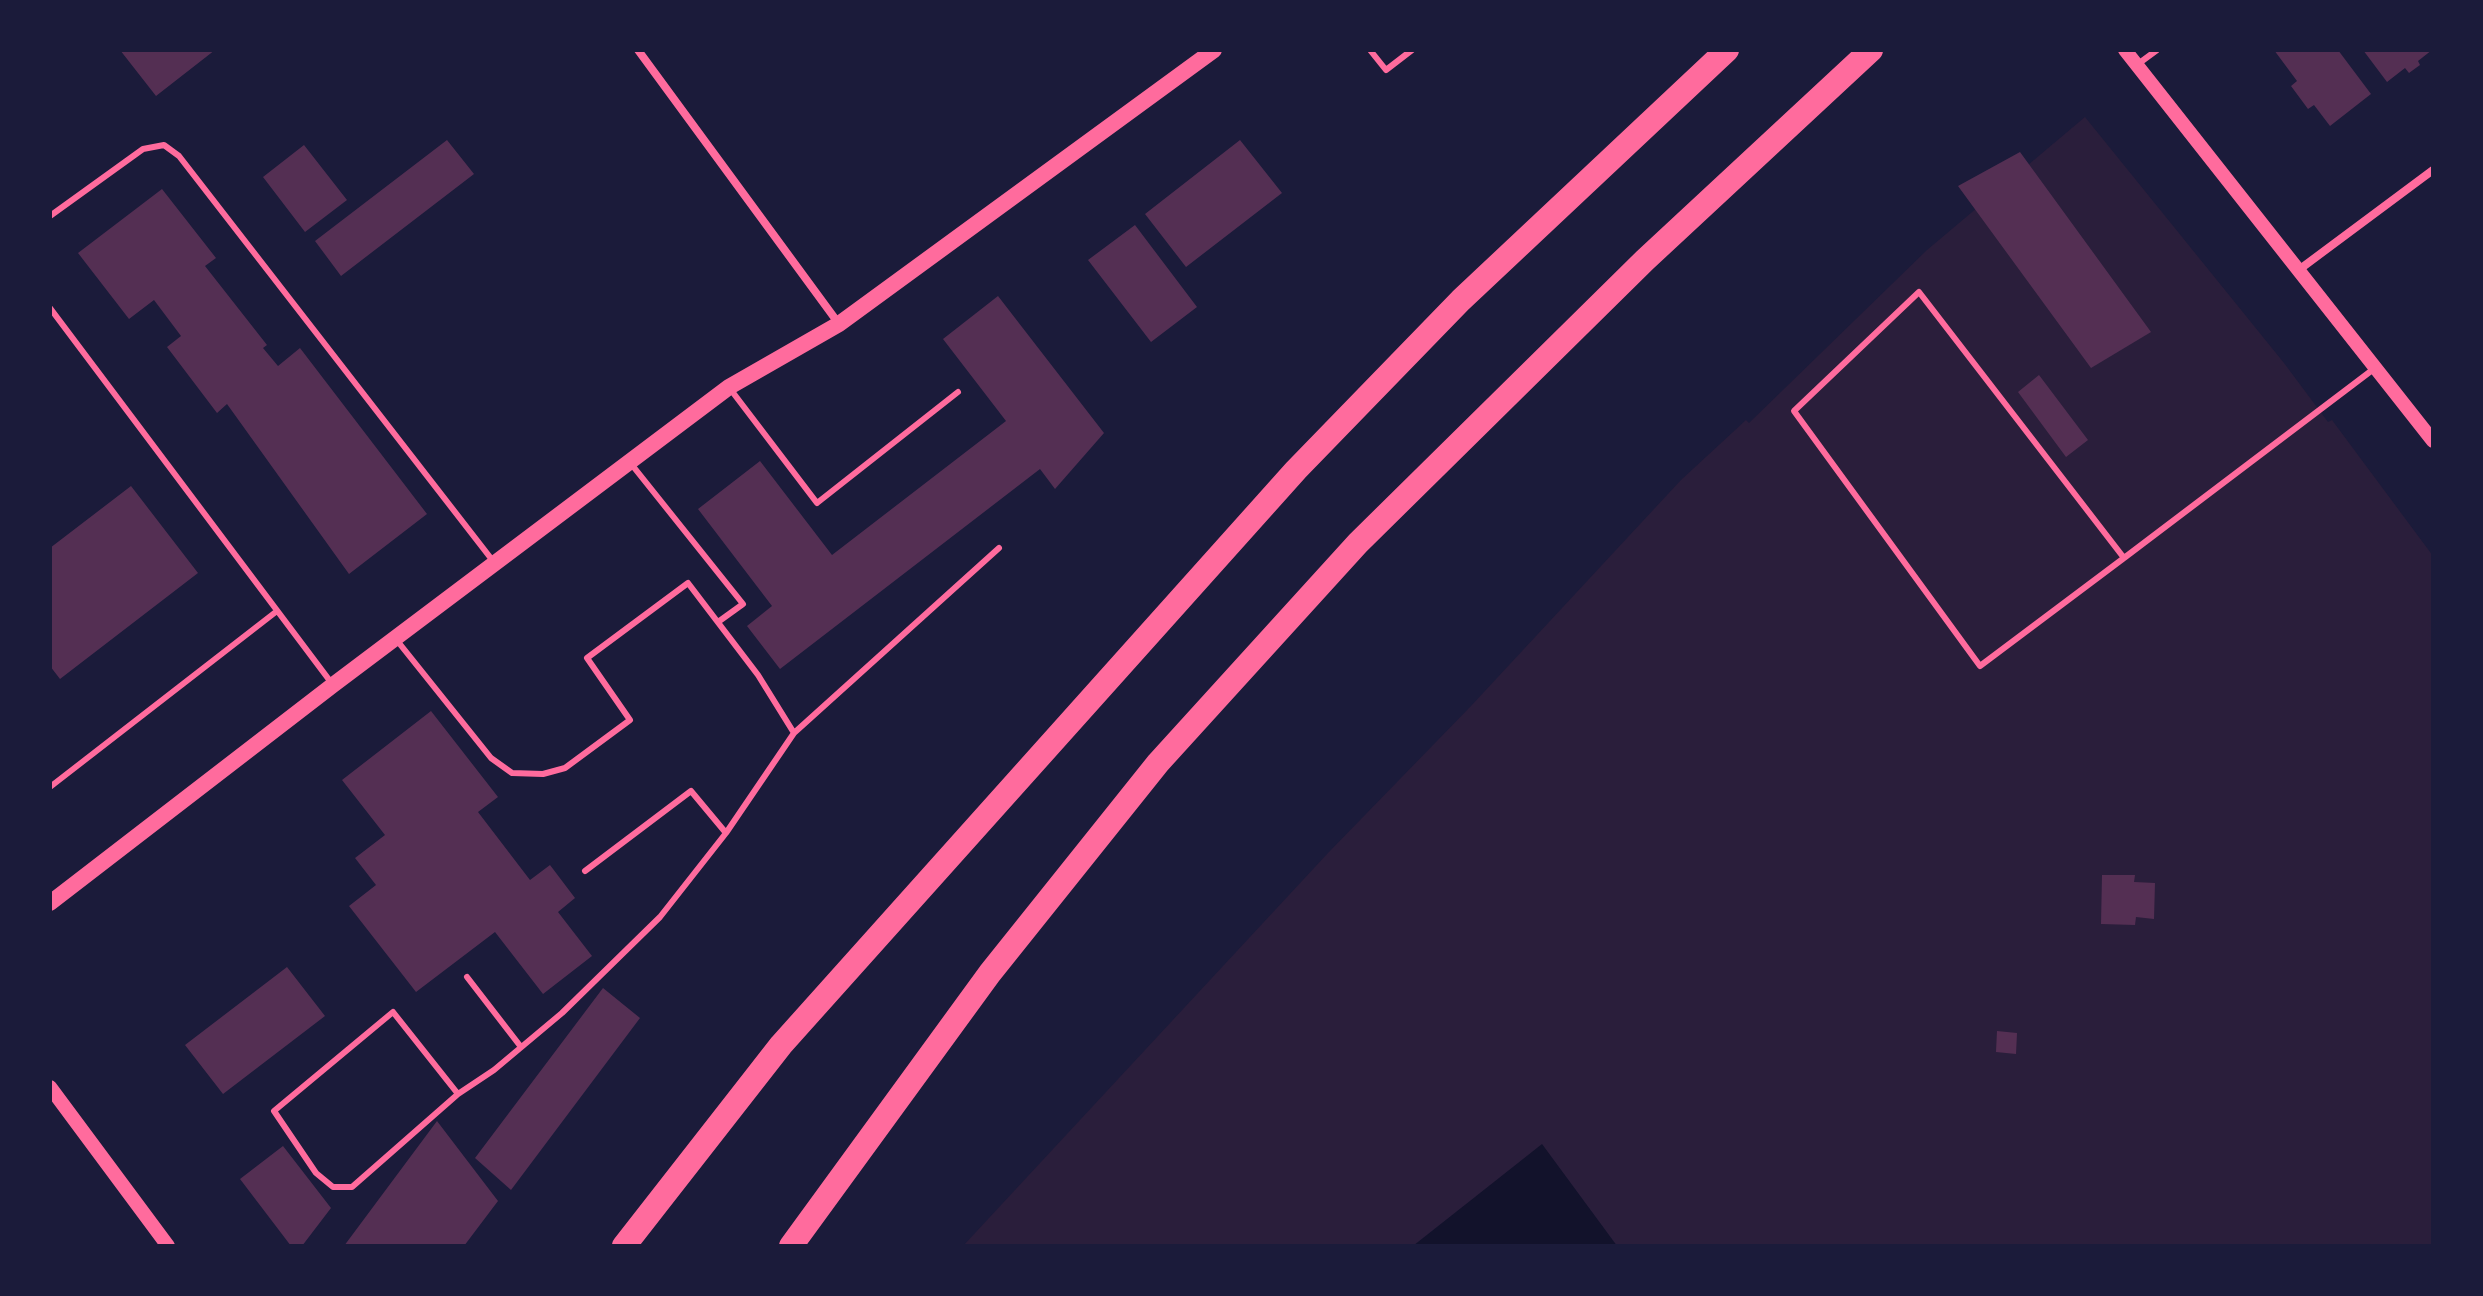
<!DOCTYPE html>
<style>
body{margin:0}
#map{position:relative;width:2483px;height:1296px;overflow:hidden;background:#1b1b3a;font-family:"Varela Round",sans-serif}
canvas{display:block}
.frame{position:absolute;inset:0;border:52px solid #1b1b3a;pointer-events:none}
</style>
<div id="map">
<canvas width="2483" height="1296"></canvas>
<div class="frame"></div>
</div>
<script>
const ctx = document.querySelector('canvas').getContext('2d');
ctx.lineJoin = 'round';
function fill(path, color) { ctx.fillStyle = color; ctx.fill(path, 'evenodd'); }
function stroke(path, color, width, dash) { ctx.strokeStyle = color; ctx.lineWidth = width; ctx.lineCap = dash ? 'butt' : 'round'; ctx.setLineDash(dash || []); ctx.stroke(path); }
fill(new Path2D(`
 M2085 117 2284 363 2328 422 2332 420 2433 556V1246H1617L1542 1145 1413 1246H963L1328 853 1471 706 1681 480 1746 420 1749 423 1927 250Z`), '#2a1e3b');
fill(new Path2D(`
 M1542 1144 1617 1246H1413Z`), '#12122b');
fill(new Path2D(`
 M120 50H215L156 96Z
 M2274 50H2338L2371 94 2330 126 2314 105 2308 109 2291 86 2297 81Z
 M2363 50H2432L2418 61 2420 65 2409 73 2405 68 2387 82Z
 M447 140 474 174 341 276 315 241Z
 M1240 140 1282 193 1186 267 1145 214Z
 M304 145 347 200 305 232 263 177Z
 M2020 152 2151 332 2091 368 1958 186Z
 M162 189 216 258 205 266 267 345 263 348 278 366 300 348 427 514 349 574 227 404 217 413 167 347 181 336 154 300 129 319 78 253Z
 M1135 225 1197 307 1151 342 1088 260Z
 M998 296 1104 433 1055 489 1040 469 780 669 747 626 772 606 698 509 760 461 832 555 1006 421 943 339Z
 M2039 375 2088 440 2066 457 2018 392Z
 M131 486 198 573 60 679 50 666V548Z
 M431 711 498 797 478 812 530 880 550 865 575 898 558 912 592 956 543 994 495 932 416 992 349 906 376 885 355 858 385 835 342 780Z
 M2102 875H2135L2134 882 2155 883 2154 919 2136 917 2135 925 2101 924Z
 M287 967 325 1016 223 1094 185 1045Z
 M603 988 640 1018 511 1190 475 1158Z
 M1997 1031 2017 1033 2016 1054 1996 1052Z
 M437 1121 498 1201 464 1246H344Z
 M283 1146 331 1208 302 1246H291L240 1179Z`), '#542f53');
stroke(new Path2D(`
 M1370 50 1386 70 1412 50
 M2138 64 2157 50
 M50 216 143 149 164 145 179 156 493 561
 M1919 292 2124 558 1980 666 1794 411Z
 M50 308 333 685
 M731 390 817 503 958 392
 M632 465 743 604 718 622
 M2124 558 2375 368
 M395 638 491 758 512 773 543 774 565 768 630 720 587 658 688 583 758 675 794 733 726 833 660 917 562 1013 494 1070 458 1094 352 1187H333L316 1173 274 1111 393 1012 458 1094
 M794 733 999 548
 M50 787 277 611
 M585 871 691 791 726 833
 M467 977 521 1047`), '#ff6b9d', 6);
stroke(new Path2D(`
 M638 50 839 324
 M2300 269 2433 170`), '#ff6b9d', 8);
stroke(new Path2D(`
 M2125 50 2433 441
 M50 1087 168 1246`), '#ff6b9d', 14);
stroke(new Path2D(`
 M50 903 333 685 729 387 839 324 1214 50`), '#ff6b9d', 16);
stroke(new Path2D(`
 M624 1246 781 1045 1296 470 1461 300 1727 50
 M791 1246 990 973 1158 763 1358 543 1645 260 1871 50`), '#ff6b9d', 24);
</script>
